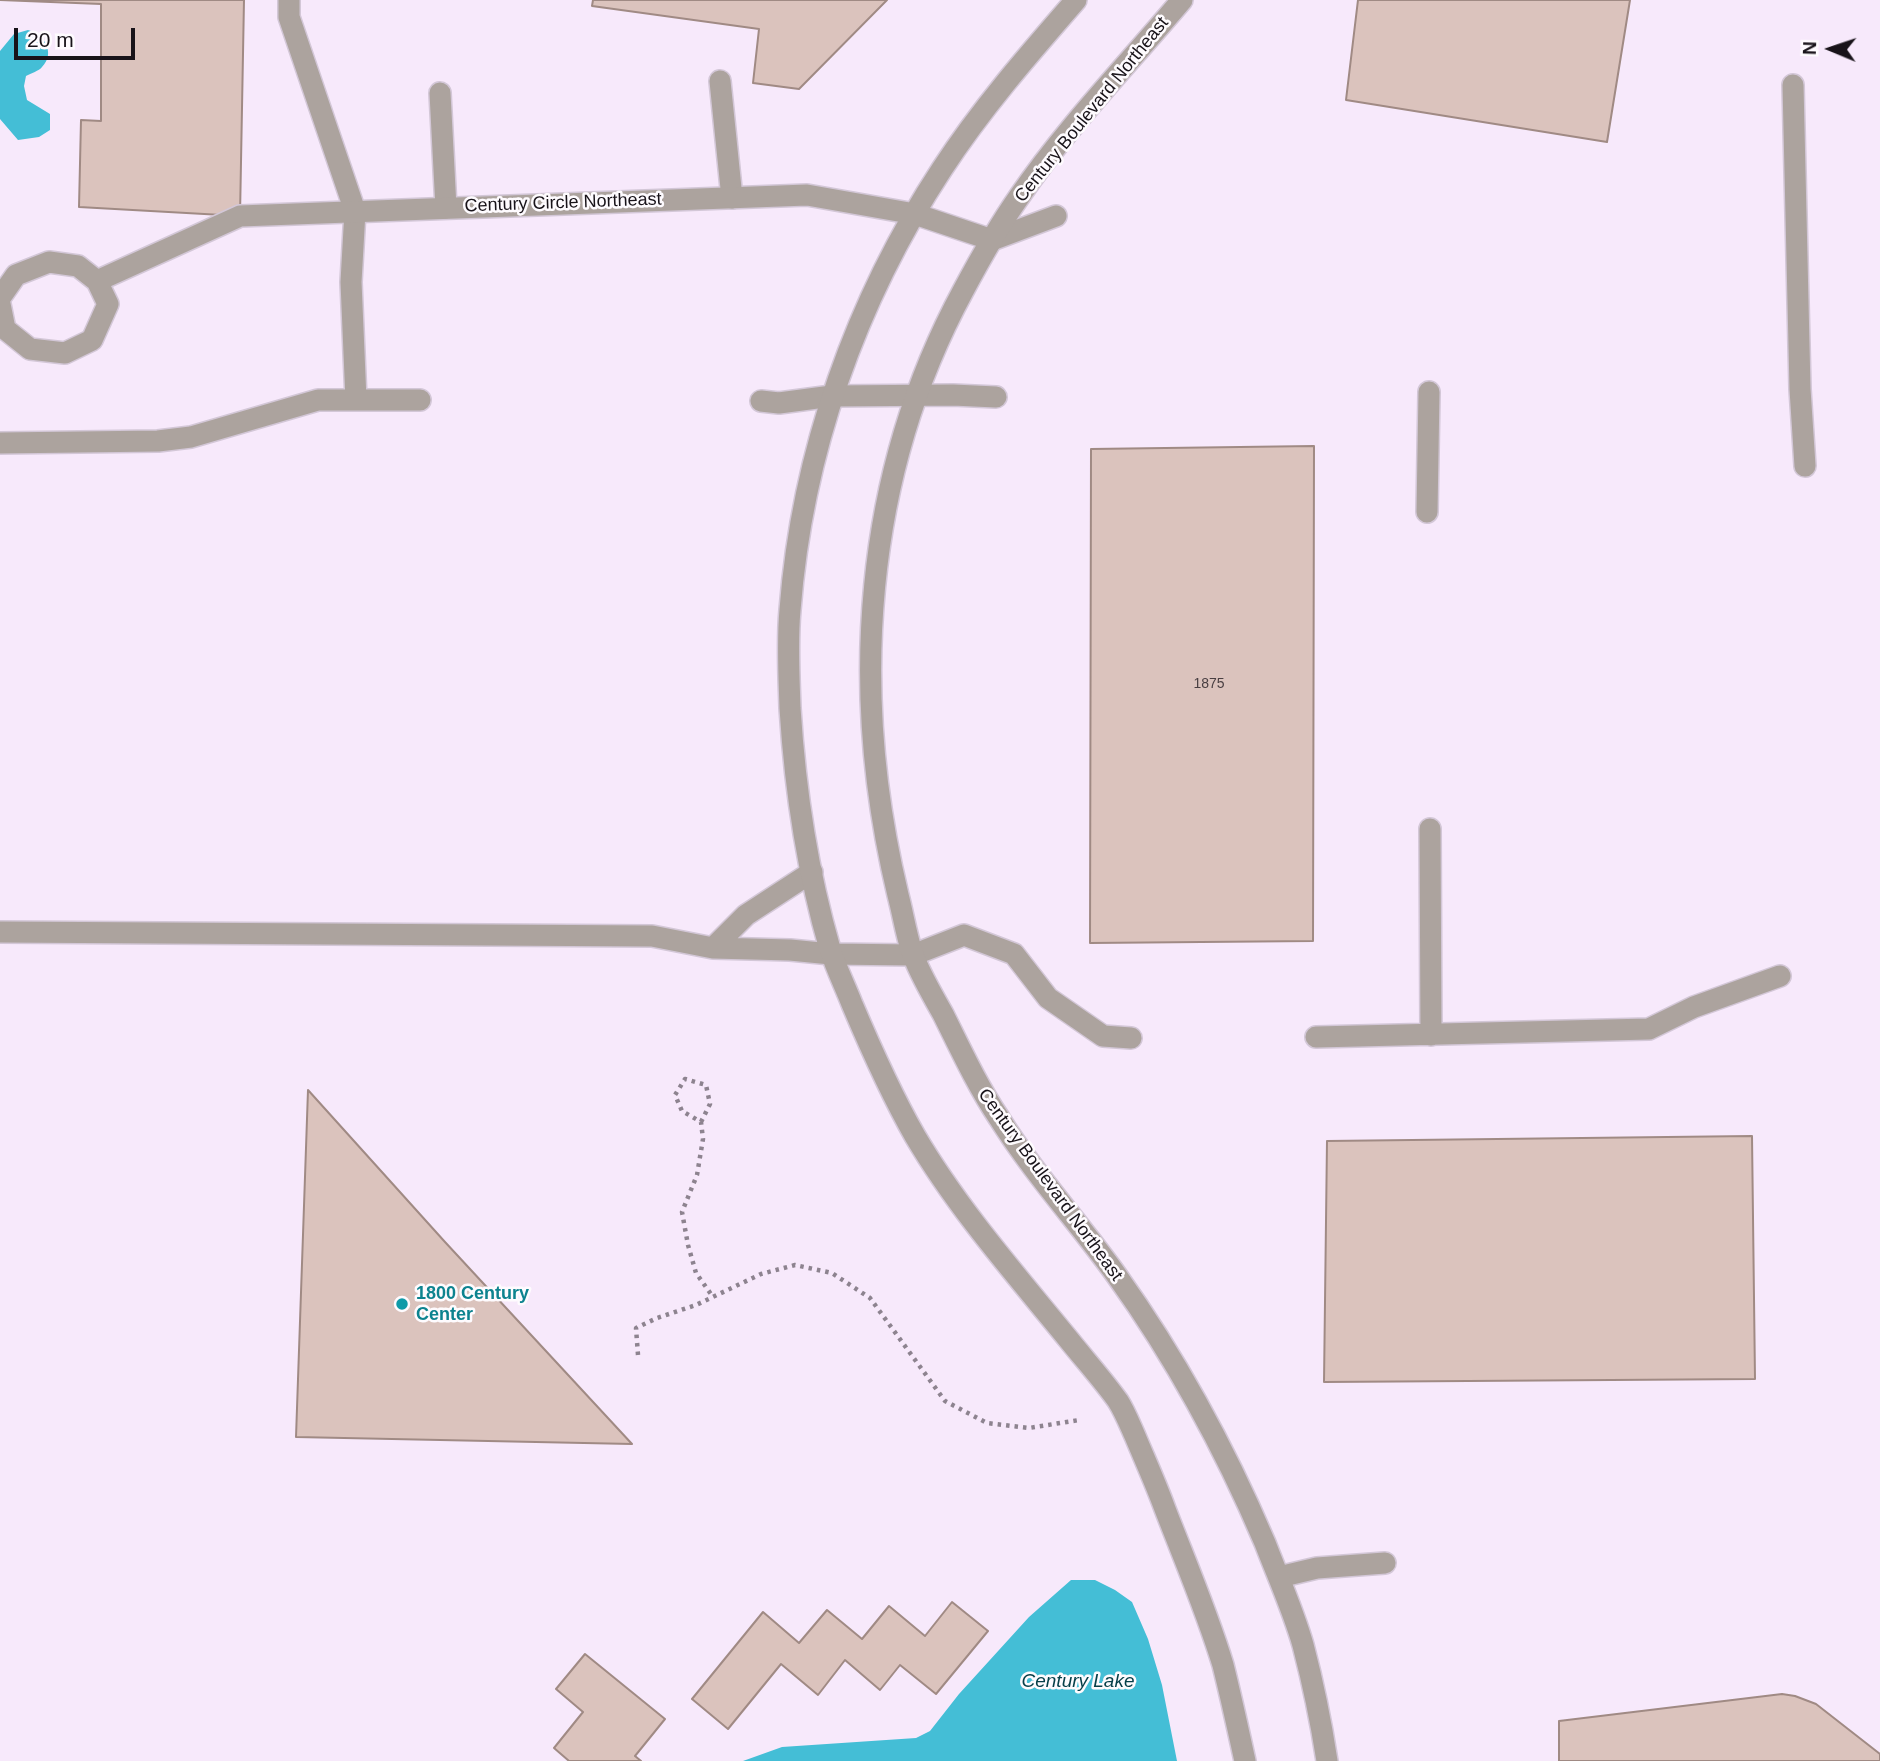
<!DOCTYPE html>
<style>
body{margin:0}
#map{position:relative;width:1880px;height:1761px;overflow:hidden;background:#f7e9fb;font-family:Helvetica,sans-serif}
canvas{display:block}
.north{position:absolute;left:1796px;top:14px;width:70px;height:70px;-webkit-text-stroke:5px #fefbfe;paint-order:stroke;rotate:272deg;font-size:19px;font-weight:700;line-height:28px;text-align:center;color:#181319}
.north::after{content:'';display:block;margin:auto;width:24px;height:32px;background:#181319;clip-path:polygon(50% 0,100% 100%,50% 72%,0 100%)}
.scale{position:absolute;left:14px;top:28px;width:121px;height:32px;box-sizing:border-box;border:4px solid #181319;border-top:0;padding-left:9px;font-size:21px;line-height:24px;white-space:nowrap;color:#181319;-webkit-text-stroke:5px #fefbfe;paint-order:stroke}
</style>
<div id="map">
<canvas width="1880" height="1761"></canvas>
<div class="north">N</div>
<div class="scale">20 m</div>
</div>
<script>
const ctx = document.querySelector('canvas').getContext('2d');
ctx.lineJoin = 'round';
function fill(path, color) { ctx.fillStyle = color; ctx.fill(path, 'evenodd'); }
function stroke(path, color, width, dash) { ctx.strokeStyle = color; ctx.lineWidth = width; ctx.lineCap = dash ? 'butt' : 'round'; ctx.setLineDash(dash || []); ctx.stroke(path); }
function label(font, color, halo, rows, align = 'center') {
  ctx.font = font + ' Helvetica,sans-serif'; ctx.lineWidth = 5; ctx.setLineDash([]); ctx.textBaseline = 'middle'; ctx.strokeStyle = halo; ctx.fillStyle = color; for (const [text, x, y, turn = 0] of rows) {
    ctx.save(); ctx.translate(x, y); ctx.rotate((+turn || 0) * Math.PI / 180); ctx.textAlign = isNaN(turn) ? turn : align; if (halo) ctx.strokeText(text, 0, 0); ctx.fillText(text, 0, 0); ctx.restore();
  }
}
fill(new Path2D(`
 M28 30C44 34 56 53 42 67 39 71 31 73 26 76L24 86 27 100 50 114V130L39 137 18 140 0 119V51L14 34Z
 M1071 1580H1095L1115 1590 1132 1602 1148 1639 1162 1685 1177 1761H743L782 1747 916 1738 930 1731 959 1694 1029 1617Z`), '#44bed6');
const building = new Path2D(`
 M0 0H244L240 216 79 207 81 120 101 121V4Z
 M593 0H887L799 89 753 83 759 29 592 6Z
 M1358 0H1630L1607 142 1346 100Z
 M1314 446 1313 941 1090 943 1091 449Z
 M308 1090 445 1242 632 1444 296 1437Z
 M1752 1136 1755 1379 1324 1382 1327 1141Z
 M952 1602 988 1631 936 1694 900 1665 880 1690 845 1660 818 1695 781 1664 728 1729 692 1699 763 1612 799 1643 827 1610 862 1639 889 1606 925 1636Z
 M585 1654 665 1719 635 1756 641 1761H569L554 1748 583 1712 556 1689Z
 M1782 1694 1795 1696 1816 1704 1880 1754V1761H1559V1721Z`);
fill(building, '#dbc3bd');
stroke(building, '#a08a84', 2);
const service = new Path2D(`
 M289 0V17L355 211 351 282 356 400
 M720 81 732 198
 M1793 85 1800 389 1805 466
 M440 93 446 208
 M992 240 1056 216
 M761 401 779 403 832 396 953 395 996 397
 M0 443 158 441 191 437 318 400H420
 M1427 512 1429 392
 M1430 829 1431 1035
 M0 932 652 936 713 948 790 950 831 954 913 955 964 935 1014 954 1048 998 1103 1036 1131 1038
 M713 948 746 915 812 872
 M1316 1037 1649 1029 1694 1007 1780 976
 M1279 1577 1317 1568 1385 1563`);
const minor = new Path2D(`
 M1076 0C1029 54 981 109 942 169 856 300 802 453 790 610 787 642 789 675 790 708 795 789 807 870 830 949 836 968 845 986 852 1004 871 1049 891 1094 915 1136 958 1209 1016 1275 1069 1340 1085 1360 1103 1380 1118 1401 1125 1412 1130 1425 1135 1436 1145 1460 1156 1484 1165 1509 1185 1561 1207 1612 1223 1665 1231 1697 1238 1729 1245 1761
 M1182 0C1128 64 1066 128 1019 197 998 227 980 259 963 291 863 476 849 692 898 895 903 914 906 934 912 952 919 973 932 994 943 1014 961 1050 977 1085 999 1118 1034 1174 1079 1223 1117 1276 1177 1360 1225 1449 1265 1543 1278 1577 1293 1610 1303 1645 1313 1683 1321 1722 1327 1761
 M97 281 240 216 807 195 915 214 992 240
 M0 298 16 275 49 262 78 266 97 281 108 304 92 340 65 353 30 349 5 329 0 304`);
stroke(service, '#d3c7d7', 24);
stroke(minor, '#d3c7d7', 24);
stroke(new Path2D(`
 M701 1122 710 1104 706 1085 685 1079 675 1095 682 1111 701 1122 703 1139 697 1175 682 1212 688 1245 696 1273 713 1297
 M638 1355 636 1328 657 1318 696 1305 761 1274 795 1265 832 1273 870 1298 945 1401 987 1423 1029 1428 1079 1420`), '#8d838f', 4.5, [3.5, 5]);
stroke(service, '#aca39e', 21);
stroke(minor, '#aca39e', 21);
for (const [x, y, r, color] of [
 [402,1304,7,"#0f9aa8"]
]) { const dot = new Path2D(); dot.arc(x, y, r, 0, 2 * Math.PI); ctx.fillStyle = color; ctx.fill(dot); stroke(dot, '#fefbfe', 2.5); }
label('14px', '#493f42', null, [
 ["1875",1209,684]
]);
label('18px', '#181319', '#fefbfe', [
 ["Century Boulevard Northeast",1092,110,-51],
 ["Century Circle Northeast",563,203,-2],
 ["Century Boulevard Northeast",1050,1185,54]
]);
label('bold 18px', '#0d838f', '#fefbfe', [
 ["1800 Century",416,1294],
 ["Center",416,1315]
], 'left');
label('italic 19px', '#063f49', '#fefbfe', [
 ["Century Lake",1078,1682]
]);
</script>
